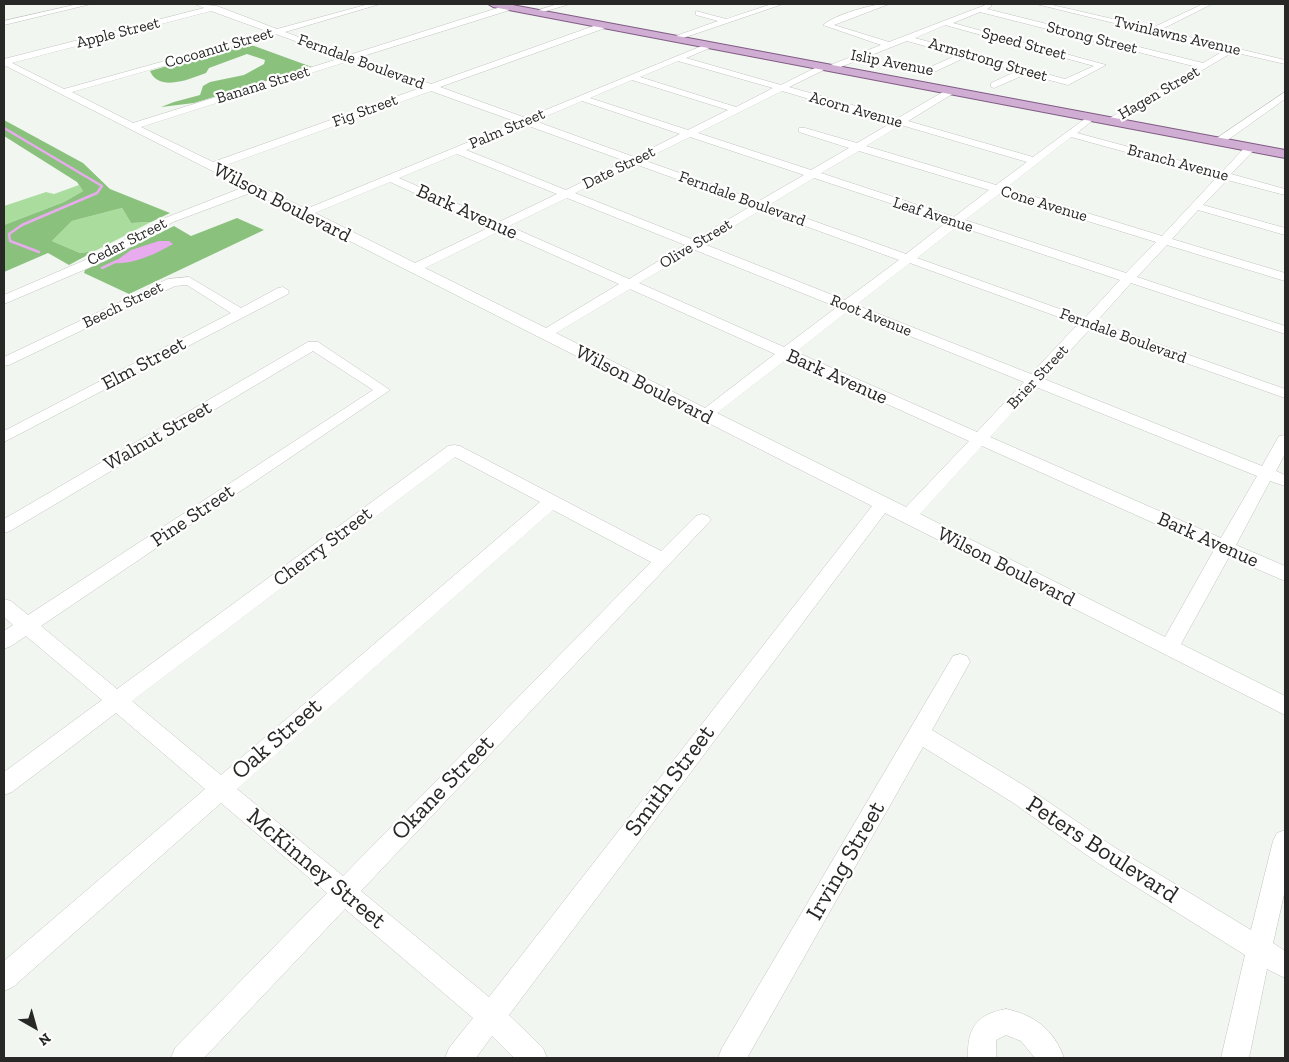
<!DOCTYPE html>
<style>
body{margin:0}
#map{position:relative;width:1289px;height:1062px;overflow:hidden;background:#f2f6f1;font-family:"Zilla Slab",serif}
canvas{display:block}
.frame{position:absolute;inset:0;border:5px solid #282927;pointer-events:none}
.north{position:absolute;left:10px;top:1002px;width:50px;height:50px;-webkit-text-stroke:4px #fff;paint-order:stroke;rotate:142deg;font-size:14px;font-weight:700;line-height:20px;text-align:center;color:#282927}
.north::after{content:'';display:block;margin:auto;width:18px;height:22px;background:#282927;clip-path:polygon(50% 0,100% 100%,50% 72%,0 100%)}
</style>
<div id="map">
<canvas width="1289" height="1062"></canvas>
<div class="frame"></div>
<div class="north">N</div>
</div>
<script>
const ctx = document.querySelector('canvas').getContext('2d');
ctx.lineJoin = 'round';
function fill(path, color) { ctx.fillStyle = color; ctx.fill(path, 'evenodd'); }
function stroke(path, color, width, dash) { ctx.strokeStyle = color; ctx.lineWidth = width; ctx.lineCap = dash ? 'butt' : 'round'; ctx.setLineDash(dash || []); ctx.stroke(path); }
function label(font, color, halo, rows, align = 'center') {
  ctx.font = font + ' "Zilla Slab",serif'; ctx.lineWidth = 4.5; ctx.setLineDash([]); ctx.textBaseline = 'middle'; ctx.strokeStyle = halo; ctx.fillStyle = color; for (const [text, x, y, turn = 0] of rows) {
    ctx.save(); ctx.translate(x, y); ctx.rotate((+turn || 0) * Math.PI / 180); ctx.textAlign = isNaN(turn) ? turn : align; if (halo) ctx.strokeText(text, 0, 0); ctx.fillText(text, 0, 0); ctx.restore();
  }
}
fill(new Path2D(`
 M79 185 83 191 64 202 4 225V206L46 192 54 194Z
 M122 208 131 223 151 222 95 251 80 253 52 241 72 221Z`), '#aadc9e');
fill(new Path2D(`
 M246 43 312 67 194 103 161 107 174 102 200 95 203 86 210 82 244 75 264 64 265 60 247 54 209 68 206 73C192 78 159 93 150 71Z
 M4 120 83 163 110 189 170 213 151 222 131 223 122 208 72 221 52 241 80 253 95 251 69 265 48 253 4 272V225L64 202 83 191 77 182 4 136Z
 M237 218 264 230 129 294 84 273 85 270 174 226 191 236Z`), '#8ac27d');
fill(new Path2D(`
 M159 241H169L173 244C155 254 133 265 113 263L131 250Z`), '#e8abee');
stroke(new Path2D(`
 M4 128 102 186 97 193 22 225 9 234 10 241 39 252
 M102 268 117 261`), '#e8abee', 2.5);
const minor = new Path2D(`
 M78 4H91L4 25V21Z
 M195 4 217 6 277 29 369 4H380L285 32 349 55 507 5H513V9L357 58 431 84 602 23H608V27L440 87 526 118 709 43 713 45 712 47 686 58 781 85 821 65 828 66 881 45 823 25C834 15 874 3 889 4L834 25 889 42 988 4 992 6 987 9 1203 63 1225 50 1036 4H1048L1152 28 1203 4H1212L1160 30 1285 60V64L1233 52 1111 124 1108 123V119L1197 67 980 12 953 23 1106 65 1068 85 1026 74 994 88 991 87V83L1017 71 966 57 932 73H926V69L957 55 907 41 833 70 826 69 789 87 898 118 948 89H954V93L908 121 1033 157 1090 115 1093 116V120L1077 133 1222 172 1246 146H1254V150L1231 174 1285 189V195L1227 180 1203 205 1285 228V235L1198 210 1172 239 1285 273V281L1167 245 1137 277 1285 326V334L1131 283 1096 322 1285 389V398L1090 329 1044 379 1262 466 1279 436 1285 435V454L1276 471 1285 475V486L1270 481 1236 545 1285 566V581L1229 557 1181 644 1285 696V715L885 513 509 1015 543 1048 547 1058H514L492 1036 476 1058H445L449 1048 473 1018 345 909 204 1058H171L175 1048 327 893 221 803 13 987 4 991V961L205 789 116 713 12 792 4 795V772L102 700 26 636 11 646 4 649V631L13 625 4 617V599L11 601 28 615 373 390 313 351 10 531 4 533V519L308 342H318L390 390 41 626 117 689 448 446 454 445 460 446 661 551 696 516 702 514 708 516 711 520 361 891 489 997 872 506 253 192 173 222 107 260 4 304V295L99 254 165 218 244 187 4 65V59L204 8ZM211 11 269 32 64 89 12 63ZM945 25 1094 66 1065 79 915 38ZM276 34 341 58 133 123 72 92ZM349 61 423 87 213 162 141 127ZM678 61 773 88 736 107 640 77ZM632 80 728 110 688 130 590 98ZM431 91 517 122 306 209 221 167ZM782 91 891 123 857 143 805 128H799V132L849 148 811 170 698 133ZM582 101 680 134 634 157 535 121ZM526 125 625 161 566 190 466 150ZM901 125 1027 162 996 185 866 146ZM690 137 804 175 759 201 643 160ZM1071 137 1217 177 1162 236 1006 188ZM859 151 989 190 954 217 821 173ZM457 154 557 194 499 222 399 178ZM635 164 751 206 694 240 575 193ZM814 178 947 222 906 254 769 205ZM390 182 490 227 415 263 315 213ZM999 194 1156 242 1126 273 965 220ZM567 198 685 245 629 279 509 226ZM761 210 899 260 845 300 704 244ZM958 226 1120 280 1085 318 917 258ZM500 231 619 284 546 328 425 268ZM695 250 837 307 784 347 639 283ZM910 263 1078 324 1031 374 856 305ZM630 289 775 354 705 408 556 333ZM848 311 1024 382 977 432 796 352ZM787 359 969 441 906 507 717 413ZM1036 387 1257 476 1221 538 990 437ZM982 446 1214 550 1165 637 920 514ZM455 457 540 502 221 775 132 701ZM553 510 651 562 343 876 237 789Z
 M558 4H570L536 14 532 12Z
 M772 4H783L677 40 670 38 718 21 696 15V11L726 19Z
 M1285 92V99L1222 144H1214V140Z
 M189 277 241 308 278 288 283 287 289 291 288 294 4 442V431L231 313 187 285 175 286 9 365 4 366V357L168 279Z
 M960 654 967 656 970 662 932 730 1028 788 1114 847 1251 930 1273 841 1277 833 1285 830V890L1273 943 1285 951V978L1267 969 1249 1058H1221L1245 955 1098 863 1012 802 923 747 747 1058H718L722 1048 953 656Z
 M1006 1009C1035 1015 1054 1030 1064 1058H1035L1021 1041 1006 1035 996 1040V1058H968C967 1029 976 1014 1006 1009Z`);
const major = new Path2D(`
 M488 4H507L1285 150V158L493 7Z`);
stroke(minor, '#c1c4c0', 1);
stroke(major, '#815c84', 2);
fill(minor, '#fff');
fill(major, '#d0aed3');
label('16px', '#282927', '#fff', [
 ["Apple Street",118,33,-14],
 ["Twinlawns Avenue",1177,36,13],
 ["Strong Street",1092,38,14],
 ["Speed Street",1024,44,15],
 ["Cocoanut Street",219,48,-16],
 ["Armstrong Street",988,60,16],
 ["Ferndale Boulevard",361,62,20],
 ["Islip Avenue",892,63,11],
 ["Banana Street",263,85,-17],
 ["Hagen Street",1159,93,-30],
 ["Acorn Avenue",856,110,16],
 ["Fig Street",365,111,-20],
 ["Palm Street",507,129,-23],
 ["Branch Avenue",1178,163,15],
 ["Date Street",619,168,-26],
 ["Ferndale Boulevard",742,199,20],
 ["Cone Avenue",1044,204,17],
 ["Leaf Avenue",933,215,18],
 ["Cedar Street",127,242,-27],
 ["Olive Street",696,244,-31],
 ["Beech Street",123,305,-26],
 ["Root Avenue",871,316,22],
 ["Ferndale Boulevard",1123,336,20],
 ["Brier Street",1038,377,-47]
]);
label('20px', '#282927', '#fff', [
 ["Wilson Boulevard",282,203,27],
 ["Bark Avenue",467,212,24],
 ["Elm Street",144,364,-28],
 ["Bark Avenue",837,377,24],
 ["Wilson Boulevard",644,385,27],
 ["Walnut Street",158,436,-30],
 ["Pine Street",193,516,-34],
 ["Bark Avenue",1208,540,24],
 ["Cherry Street",323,547,-37],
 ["Wilson Boulevard",1006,567,27]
]);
label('24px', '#282927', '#fff', [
 ["Oak Street",277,739,-41],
 ["Smith Street",670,781,-53],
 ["Okane Street",443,788,-46],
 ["Peters Boulevard",1102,850,33],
 ["Irving Street",846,861,-60],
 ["McKinney Street",316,869,40]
]);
</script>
